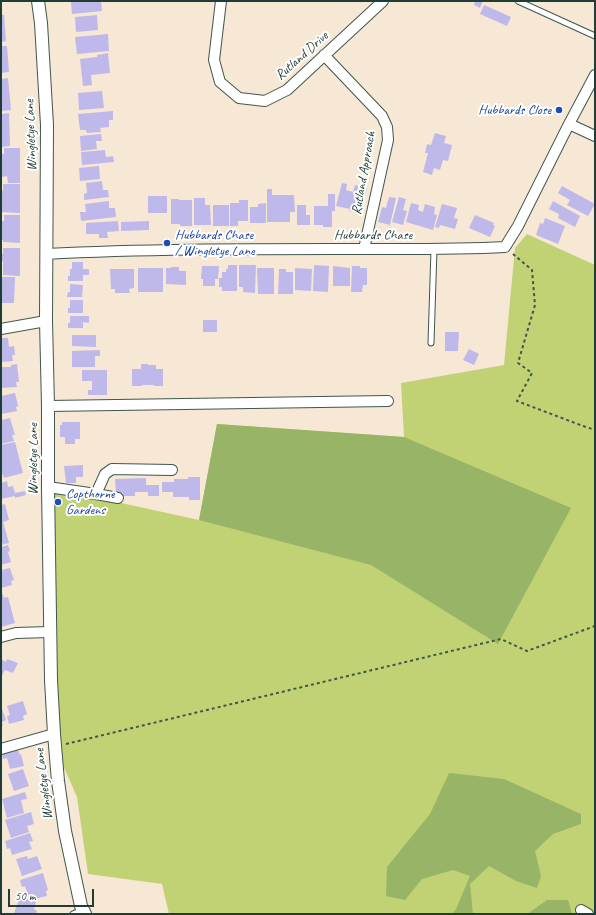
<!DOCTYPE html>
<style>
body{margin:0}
#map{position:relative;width:596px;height:915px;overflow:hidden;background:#f7e8d5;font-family:Caveat,sans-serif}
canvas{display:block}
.frame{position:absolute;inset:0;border:2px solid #1f3d34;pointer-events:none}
.scale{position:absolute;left:8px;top:889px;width:86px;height:18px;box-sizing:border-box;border:2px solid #1f3d34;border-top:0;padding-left:5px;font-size:12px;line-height:14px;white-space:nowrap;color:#1f3d34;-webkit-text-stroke:3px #fff;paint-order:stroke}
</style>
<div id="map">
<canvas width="596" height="915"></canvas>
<div class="frame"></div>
<div class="scale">50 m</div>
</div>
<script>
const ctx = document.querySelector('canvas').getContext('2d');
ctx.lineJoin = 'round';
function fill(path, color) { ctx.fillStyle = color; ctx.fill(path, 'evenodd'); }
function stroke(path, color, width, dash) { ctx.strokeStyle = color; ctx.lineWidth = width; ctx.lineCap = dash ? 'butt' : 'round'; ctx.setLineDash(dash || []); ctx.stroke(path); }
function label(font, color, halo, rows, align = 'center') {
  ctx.font = font + ' Caveat,sans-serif'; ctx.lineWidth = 4; ctx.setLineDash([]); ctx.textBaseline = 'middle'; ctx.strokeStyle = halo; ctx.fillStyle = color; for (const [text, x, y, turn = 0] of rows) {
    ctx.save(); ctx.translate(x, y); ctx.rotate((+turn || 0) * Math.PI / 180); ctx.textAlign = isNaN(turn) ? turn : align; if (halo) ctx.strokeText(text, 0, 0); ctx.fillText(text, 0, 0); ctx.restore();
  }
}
fill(new Path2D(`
 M527 234 595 265V914H169L162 884 88 874 77 797 55 747 48 487 199 520 217 424 404 437 401 383 504 365 515 248Z`), '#c1d274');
fill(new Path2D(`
 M217 424 404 437 571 508 498 644 371 565 199 520Z
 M449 773 504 779 581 814V824L553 834 535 851 541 876 537 888 516 881 489 866 470 884 473 914H452L456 909 470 876 453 870 422 879 405 900 386 896 387 867 430 814Z
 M547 900H568L572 914H529L530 912Z`), '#98b466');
fill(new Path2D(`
 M85 1H101L102 11 72 14 71 2Z
 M475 1H483L480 8 474 5Z
 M484 5 511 17 507 26 480 14Z
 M1 15H4L6 41 1 42Z
 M97 15 98 30 76 32 75 17Z
 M108 34 109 51 77 54 75 37Z
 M1 46H7L9 72 1 73Z
 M108 53 110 73 91 75 92 85 83 86 80 59 97 57V55Z
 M8 78 11 110 1 111V79Z
 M102 91 104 108 79 110 78 93Z
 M113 111V120H109V127L100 128 101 132 87 133 86 130H80L78 114Z
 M9 113 10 146 1 147V114Z
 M435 133 446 136 444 143 452 145 448 161 443 160 440 170 434 168 432 175 423 172 428 153H425L427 144 431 145Z
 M101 134 102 141H96L97 149 81 151 80 136Z
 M4 148H20V183H8L7 176 1 177V154H4Z
 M105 150 106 157 113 156 114 162 82 165 81 152Z
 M99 166 100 179 80 181 79 168Z
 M102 181 103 190H108L109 197 84 200V194L87 193 86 183Z
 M342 183 347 184 346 190 353 192 355 185 367 189 360 214 349 211 350 209 336 206Z
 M3 184H20V213L1 212V190L3 191Z
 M562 186 595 204 588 216 567 205 570 200 558 193Z
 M267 189H272V195H294L295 212H290V222H267Z
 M328 194H335V211H332V227H323V225H314V206H328Z
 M148 196H167V213H148Z
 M389 197 396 198 390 225 378 222 382 207 386 208Z
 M399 197 406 199 403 210 407 211 403 225 392 222Z
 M194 198H205V205H210L211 225H194Z
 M171 199H179V200H192V226H180V224H171Z
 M239 200H248V221H238V226H230V203H239Z
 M109 201V208H115L116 217 81 221 80 212H86L85 204Z
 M553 201 580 216 575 227 558 218 559 214 549 209Z
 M266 203V223H250V207H258V204Z
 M411 203 419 205 418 210 423 212 425 204 435 207 434 214 437 215 433 230 406 222Z
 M442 204 457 208 454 218 458 219 455 229 440 225 439 228 435 227Z
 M213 205H229V226H213Z
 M297 205H306V215H310V225H297Z
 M4 215H20V243L3 242V240H1V221H4Z
 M475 215 494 223 493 225 495 226 490 237 469 228Z
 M545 218 565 226 558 244 536 235 540 223 543 224Z
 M118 221 119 231 107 232 108 238H99V234H86V223Z
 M149 221V230L121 231V222Z
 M3 248H20V276L3 275V261H1V254H3Z
 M72 262H83V269H89V275H83V281H68V276H70V269H72Z
 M228 265H237V291H222V287H219V278H222V272H226V269H228Z
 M239 265H256L255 293 243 292V287H239Z
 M314 265 329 266 328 292 313 291Z
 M202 266H219L218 279H215V286H203V279H201Z
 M333 266 350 268V286H333Z
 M352 266H360V268H367V285H363L362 292H351Z
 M171 267H179V271H186V285L166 284V268H171Z
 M138 268H163V292H138Z
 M257 268H274V294H258Z
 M295 268 312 269 311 291 295 290Z
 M110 269H134V288L129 289 130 293H115V289H111Z
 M279 269H286V272H293V294H278Z
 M1 277H15L14 303H1Z
 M70 284 83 285 82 297H67L68 292H70Z
 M70 300H83V313H68V308H70Z
 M70 316H89V323L83 322V328H68V323H70Z
 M203 320H217V332H203Z
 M445 332H459L458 351H445Z
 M72 335H96V347L72 346Z
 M1 338H8L9 347 14 346 15 355H12L13 361 1 362Z
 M469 349 479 354 474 365 463 360Z
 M100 350V356H95V367H72V351Z
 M17 364 19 382H16L17 387 1 388V367H11V365Z
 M141 364H148V365H156V369H163V386H154V385H142V386H132V369H141Z
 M82 370H107V395H88V390H92V381H82Z
 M15 393 18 406 16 407 17 411 1 414V396Z
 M10 418 15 435H12L14 441 1 444V420Z
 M62 422H80V439H75V444H65V437H60V425H62Z
 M15 442 23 473 4 478 1 470V445Z
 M83 465V477H76V483H66L64 466Z
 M188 477H200V500H189V497H173V492H162V482H174V479H188Z
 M146 478V485H159V496H148V492H135V496H123V493H116L115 479Z
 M7 481 8 487 13 486 15 493 25 491 26 495 15 498V496L1 499V483Z
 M5 504 9 520 3 522 9 543 1 545V505Z
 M8 545 10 551 8 552 11 562 1 565V547Z
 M10 568 14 580 11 581 12 585 1 588V570Z
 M1 590 4 598 8 597 15 623 1 627Z
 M1 659 6 662 7 659 18 663 13 673 5 670 1 678Z
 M23 701 27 714 23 716 24 720 9 724 7 716 10 715 7 706Z
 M1 706 6 720 2 722 3 726H1Z
 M18 750 20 755 21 754 24 766 10 769 7 758 3 759 2 754Z
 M23 769 29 786 14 791 8 774Z
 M25 792 27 799 21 800 24 813 7 818 2 799Z
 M31 812 34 824 27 826 29 832 11 838 5 820Z
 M30 833 33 841 29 842 32 849 12 855 10 848 7 849 5 841Z
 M27 856 28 859 37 856 42 869 22 876 16 859Z
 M43 873 48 890 46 891 47 896 35 899 34 894 28 895 25 886 22 887 20 880Z
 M20 897 36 902 34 909 37 911 36 914H16L14 913Z`), '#bfb8ea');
const service = new Path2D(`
 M518 1 595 36
 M431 343 434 249
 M73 914 82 910`);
const minor = new Path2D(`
 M221 1 214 60 220 82 239 98 265 101 287 90 383 1
 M324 55 382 116 387 127 388 140 364 249
 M569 124 595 136
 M46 254C143 249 241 249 338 249 394 249 449 250 505 247L518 226 569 124 595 75
 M1 329 46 321
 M48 406 388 401
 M48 487 96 494 118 498
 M96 494 105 474 112 469 172 470
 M1 637 16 633 50 632
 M1 749 54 734
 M581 910 588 914`);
const tertiary = new Path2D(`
 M38 1 41 23 47 125 46 321 48 406V487L51 680 54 734 58 781 65 831 81 906 85 914`);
stroke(service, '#3f574c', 7);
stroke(minor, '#3f574c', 12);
stroke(tertiary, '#3f574c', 14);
stroke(new Path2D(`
 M513 254 532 270 535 305 518 363 532 373 517 401 583 426 595 430
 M66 744 501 639 527 651 595 626`), '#3f574c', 2, [3, 3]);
stroke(service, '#fff', 5);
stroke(minor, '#fff', 10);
stroke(tertiary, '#fff', 12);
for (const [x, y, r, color] of [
 [559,110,4,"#1a4fb4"],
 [167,243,4,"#1a4fb4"],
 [58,502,4,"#1a4fb4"]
]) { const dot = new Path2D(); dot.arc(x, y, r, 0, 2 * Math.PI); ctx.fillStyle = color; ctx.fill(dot); stroke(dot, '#fff', 1.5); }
label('14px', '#1f3d34', '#fff', [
 ["Rutland Drive",302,56,-42],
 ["Wingletye Lane",31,135,-92],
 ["Rutland Approach",364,173,-80],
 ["Hubbards Chase",373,235],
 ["Wingletye Lane",33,459,-90],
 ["Wingletye Lane",44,784,-97]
]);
label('14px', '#164399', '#fff', [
 ["Hubbards Close",551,110,"right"],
 ["Hubbards Chase",175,235],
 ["/ Wingletye Lane",175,251],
 ["Copthorne",66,494],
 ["Gardens",66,510]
], 'left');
</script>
